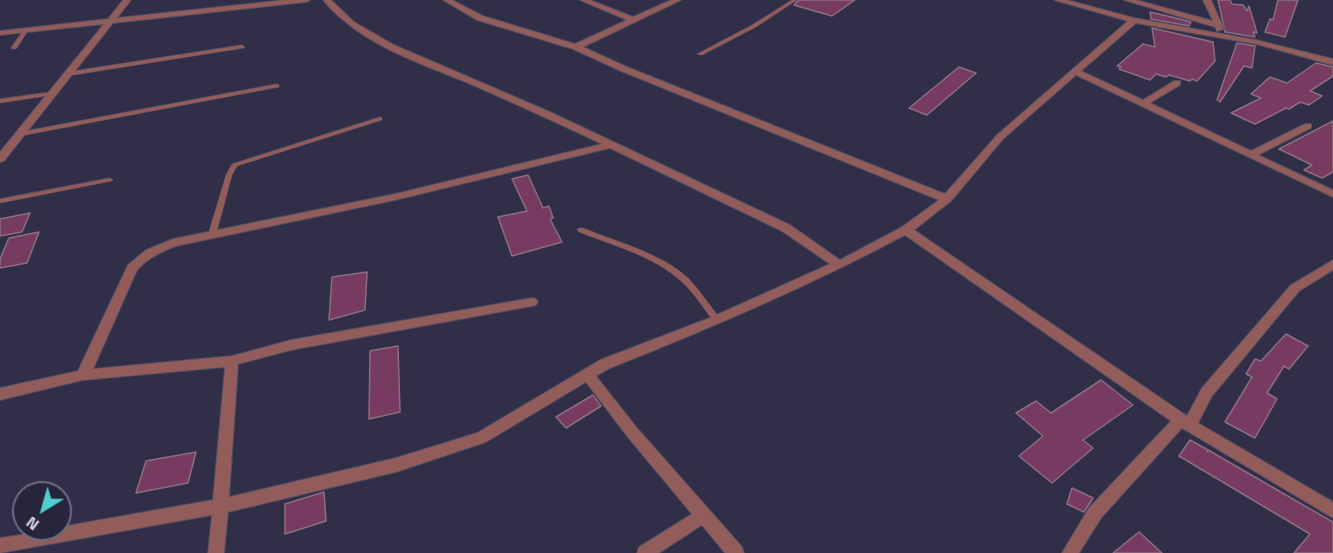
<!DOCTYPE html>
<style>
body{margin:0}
#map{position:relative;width:1333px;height:553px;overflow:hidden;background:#302f47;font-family:"Titillium Web",sans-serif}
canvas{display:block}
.north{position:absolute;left:12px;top:481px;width:60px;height:60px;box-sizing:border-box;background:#26253c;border:2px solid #6c6b7f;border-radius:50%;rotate:217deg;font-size:16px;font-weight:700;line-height:24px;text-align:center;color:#d4d4e3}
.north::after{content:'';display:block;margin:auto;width:21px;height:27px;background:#52cdcd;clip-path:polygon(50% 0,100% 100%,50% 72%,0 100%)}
</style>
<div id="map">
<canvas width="1333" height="553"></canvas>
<div class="north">N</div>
</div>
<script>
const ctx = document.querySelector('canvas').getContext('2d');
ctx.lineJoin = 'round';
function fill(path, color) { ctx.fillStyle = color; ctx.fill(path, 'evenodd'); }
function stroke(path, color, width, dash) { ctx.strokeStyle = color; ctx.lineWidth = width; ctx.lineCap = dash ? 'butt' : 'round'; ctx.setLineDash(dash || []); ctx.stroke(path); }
const building = new Path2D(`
 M799 0H855L832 16 794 5Z
 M1218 0H1230L1232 4 1243 5 1247 11 1249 6 1257 33 1253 32 1255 37 1225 32Z
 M1278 0H1298L1285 37 1265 32 1270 19 1273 20Z
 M1150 12 1180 19 1191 22 1189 26 1151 19Z
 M1152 28 1213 42 1215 61 1197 81 1192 79 1190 81 1169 75 1166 77 1156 74 1150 80 1119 69 1121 67 1117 66 1143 44 1155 47Z
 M1237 43 1255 46 1252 68 1244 66 1220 102 1217 100Z
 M1316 63 1333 67V76L1310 91 1322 96 1309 105 1300 102 1289 109 1286 108 1255 124 1231 113 1261 98 1251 94 1270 77 1287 83Z
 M959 67 976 73 927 115 909 108Z
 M1333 121V172L1322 178 1304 170 1312 165 1279 149Z
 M528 175 543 208 549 206 553 218 550 219 562 242 512 256 498 217 527 211 512 179Z
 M30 213 22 232 0 236V219Z
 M39 232 27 263 0 268V259L9 238Z
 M367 272 365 310 329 320 332 277Z
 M1286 334 1308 346 1289 369 1284 366 1267 393 1277 399 1255 438 1225 422 1252 377 1246 374 1255 359 1261 361Z
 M398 346 400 412 369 419 370 351Z
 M1101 380 1133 405 1083 440 1093 448 1052 483 1019 456 1043 436 1016 413 1036 401 1051 413Z
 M593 395 601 406 566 428 556 417Z
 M1190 440 1208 450 1207 452 1208 450 1333 522V553H1294L1310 534 1179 456Z
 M196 452 188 483 136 493 146 461Z
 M1072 488 1093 498 1084 512 1067 504Z
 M324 492 326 521 285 534V504Z
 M1139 532 1162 553H1113Z`);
fill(building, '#773a61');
stroke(building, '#8b6e7f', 1.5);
const lane = new Path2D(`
 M792 0H797L756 27 702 55 697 54 752 25Z
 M25 28 29 29 16 49H12L11 48Z
 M242 45 245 47 244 48 67 76 64 74 67 72Z
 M277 84 279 85V87L20 136 17 134 20 132Z
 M51 92 54 94 53 95 0 103V99Z
 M380 117 382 118V120L237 166 232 175 216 235 214 237H210L208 235 226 175 232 164Z
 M110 178 113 180 112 181 0 203V199Z
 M579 228H583C617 242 661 253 688 278 700 290 709 305 720 318L721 320 720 322H714C704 309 695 294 682 282 656 257 612 245 579 232L577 230Z`);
const street = new Path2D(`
 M123 0H131L117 18 285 0H310L306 2 113 23 4 161 0 162V152L104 24 0 35V31L108 19Z
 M323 0H331L354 22 394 45 550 112 790 225 840 260 902 227 939 200 621 71 573 49 477 20 443 0H452L483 16 575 44 627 20 580 0H590L633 17 671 0H681L583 47 627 67 945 194 997 135 1128 21 1054 0H1067L1134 18 1256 40 1333 59V65L1256 44 1136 23 1081 71 1143 100 1174 81H1180V85L1150 103 1251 151 1305 124H1311V128L1258 155 1333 190V197L1076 75 1003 139 951 201 914 230 1187 416 1202 388 1291 285 1333 260V270L1299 291 1212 396 1198 423 1333 502V518L1182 428 1101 518 1079 553H1062L1089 508 1171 421 905 235C809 286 711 328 610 368L596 376 637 428 742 547 744 553H725L702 525 659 553H637L639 547 692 514 627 436 586 382 486 442 396 472 228 512 224 553H208L212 515 0 553V538L60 529V527L213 500 225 367 83 380 0 400V388L78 371 128 265 146 250 173 239 395 194 602 144C560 124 516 104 473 85 420 63 361 45 323 0ZM610 148 782 231 830 264 712 317 600 360 477 433 396 458 229 497 238 364 291 350 532 306 536 305 538 302 536 299 532 298 291 340 232 356 93 369 137 270C148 258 161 252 176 246L395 200Z
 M1124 0H1136L1213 21 1203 0H1211L1224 29 1217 31 1215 27Z`);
stroke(lane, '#4e4d63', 1);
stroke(street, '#4e4d63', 2);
fill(lane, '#925c5b');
fill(street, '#925c5b');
</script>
